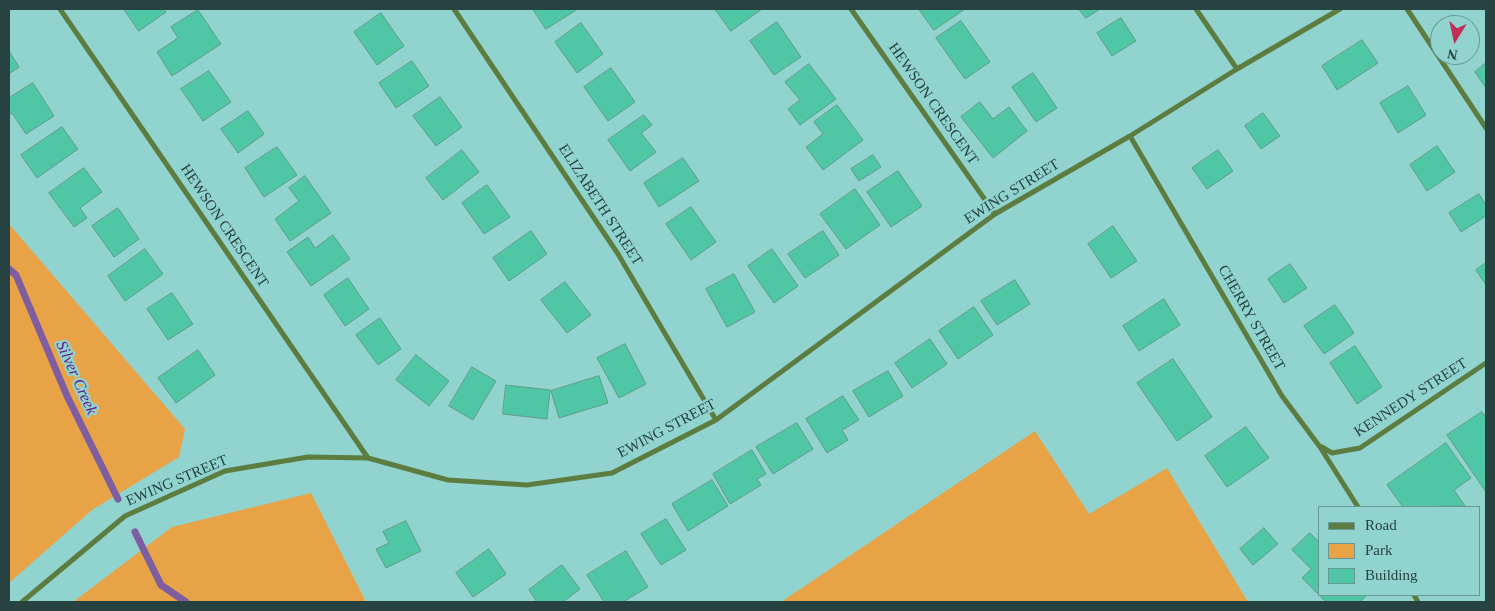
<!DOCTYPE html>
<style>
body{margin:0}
#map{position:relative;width:1495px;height:611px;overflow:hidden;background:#90d3cf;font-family:Georgia,serif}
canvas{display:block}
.frame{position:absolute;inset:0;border:10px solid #274341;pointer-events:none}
.legend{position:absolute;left:1318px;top:506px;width:162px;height:90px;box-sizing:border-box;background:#90d3cf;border:1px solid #669996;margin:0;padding:6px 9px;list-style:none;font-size:15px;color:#274341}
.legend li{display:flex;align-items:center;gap:10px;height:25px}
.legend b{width:25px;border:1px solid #669996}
.north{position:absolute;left:1430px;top:15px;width:50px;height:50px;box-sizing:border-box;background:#90d3cf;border:1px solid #669996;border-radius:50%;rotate:190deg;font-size:14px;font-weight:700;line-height:20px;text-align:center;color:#274341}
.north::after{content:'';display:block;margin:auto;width:18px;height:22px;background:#c03054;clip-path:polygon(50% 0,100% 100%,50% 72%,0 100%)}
</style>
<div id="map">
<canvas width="1495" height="611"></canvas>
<div class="frame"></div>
<ul class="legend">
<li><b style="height:6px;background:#5d7c40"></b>Road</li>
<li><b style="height:14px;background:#e8a347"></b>Park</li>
<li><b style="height:14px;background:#4fc6a4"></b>Building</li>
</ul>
<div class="north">N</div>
</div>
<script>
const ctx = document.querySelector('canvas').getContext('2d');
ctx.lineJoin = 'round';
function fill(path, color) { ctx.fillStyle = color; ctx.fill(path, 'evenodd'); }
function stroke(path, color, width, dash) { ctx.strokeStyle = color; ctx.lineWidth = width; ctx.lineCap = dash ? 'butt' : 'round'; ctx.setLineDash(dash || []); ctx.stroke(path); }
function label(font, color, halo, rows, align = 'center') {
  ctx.font = font + ' Georgia,serif'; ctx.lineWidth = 4.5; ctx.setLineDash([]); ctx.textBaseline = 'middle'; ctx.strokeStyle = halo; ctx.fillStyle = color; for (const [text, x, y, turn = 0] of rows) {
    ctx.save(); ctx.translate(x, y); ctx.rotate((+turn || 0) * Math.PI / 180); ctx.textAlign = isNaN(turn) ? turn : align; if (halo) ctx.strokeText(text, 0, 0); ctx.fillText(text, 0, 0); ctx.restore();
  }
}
fill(new Path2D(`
 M9 224 185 429 179 457 92 510 9 583Z
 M1035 431 1089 514 1167 468 1248 602H781Z
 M311 493 366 602H73L172 527Z`), '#e8a347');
stroke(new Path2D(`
 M9 269 16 275 67 396 118 499
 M135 532 161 585 186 602`), '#7e5ea0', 7);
const building = new Path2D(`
 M124 9H163L166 12 139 31Z
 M533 9H578L546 29Z
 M715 9H762L731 31Z
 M919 9H965L934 30Z
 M1079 9H1100L1086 18Z
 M198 10 221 44 172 76 157 52 178 38 171 27Z
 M381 13 404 46 377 65 354 32Z
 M1121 18 1136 41 1112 56 1097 33Z
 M961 21 990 62 965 79 936 38Z
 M777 22 801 57 774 75 750 41Z
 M581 23 603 54 577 73 555 42Z
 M1362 40 1378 63 1337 90 1322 66Z
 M9 51 19 67 9 74Z
 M412 61 429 86 396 108 379 83Z
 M1486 63V88L1475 72Z
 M809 64 836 99 800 125 788 109 800 100 785 82Z
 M611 68 635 102 608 121 584 87Z
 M209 71 231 102 203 121 181 89Z
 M1033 73 1057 108 1036 122 1012 87Z
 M33 83 54 116 26 134 12 113 9 115V98Z
 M1408 86 1426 115 1398 133 1380 103Z
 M440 97 462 127 436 146 413 116Z
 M980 102 993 119 1009 107 1027 131 993 158 961 117Z
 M837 105 863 140 823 170 806 147 823 134 814 122Z
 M248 111 264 134 238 153 221 129Z
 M1263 113 1280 136 1261 149 1245 126Z
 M644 115 652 125 641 133 656 152 630 171 608 140Z
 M62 127 78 149 37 178 21 155Z
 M1437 146 1455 172 1427 191 1410 165Z
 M277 147 297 175 264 197 245 168Z
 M462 150 479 172 443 200 426 178Z
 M1218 150 1233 171 1207 189 1192 168Z
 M873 155 881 167 859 181 851 169Z
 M683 158 699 181 659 207 644 183Z
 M84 168 102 192 80 208 87 218 74 227 49 193Z
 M898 171 922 206 891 227 867 192Z
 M305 176 331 213 290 241 275 219 299 201 289 188Z
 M487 185 510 217 484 234 462 203Z
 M855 189 880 225 846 249 820 214Z
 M1479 194 1486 205V216L1461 232 1449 213Z
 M691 207 716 242 691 260 666 224Z
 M118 208 139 239 114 257 92 226Z
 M1113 226 1137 261 1111 278 1088 244Z
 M531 231 547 254 509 281 493 258Z
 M823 231 839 255 805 278 788 254Z
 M333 235 350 259 311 286 287 252 308 237 315 248Z
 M145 249 163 274 125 301 108 276Z
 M772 249 798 286 774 303 748 266Z
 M1486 263V285L1476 270Z
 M1290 264 1307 288 1284 303 1268 279Z
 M734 274 755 312 727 327 706 289Z
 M348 278 369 309 345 326 324 295Z
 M1015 280 1030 304 997 325 981 301Z
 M565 282 591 315 567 333 541 300Z
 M172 293 193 324 168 340 147 309Z
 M1164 299 1180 325 1139 351 1123 326Z
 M1335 305 1354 333 1324 354 1304 326Z
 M974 307 993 335 958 359 939 331Z
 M380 318 401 349 378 365 356 335Z
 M930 339 947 364 912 388 895 363Z
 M625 344 646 384 619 398 597 358Z
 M1355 346 1382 387 1357 404 1330 363Z
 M198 350 215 375 176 403 158 378Z
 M416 355 449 381 429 406 396 380Z
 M1173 359 1212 417 1177 441 1137 383Z
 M472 367 496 381 473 420 449 406Z
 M888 371 903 396 869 417 853 391Z
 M599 376 608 403 559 418 551 391Z
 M506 385 550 390 547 419 503 414Z
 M843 396 859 420 842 430 848 440 827 453 806 419Z
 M1482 412 1486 417V492L1447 435Z
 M797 423 813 449 773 474 756 447Z
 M1246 427 1269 458 1227 487 1205 456Z
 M1446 443 1471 478 1454 490 1465 506 1403 507 1387 485Z
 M752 450 766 474 757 479 761 485 730 504 713 474Z
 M712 480 728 506 688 531 672 504Z
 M666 519 686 550 661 565 641 534Z
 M406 521 421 551 386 568 376 549 389 543 383 532Z
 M1264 528 1278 544 1253 565 1240 549Z
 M1310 533 1319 542V595H1367L1360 602H1326L1302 578 1311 569 1292 550Z
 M489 549 506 574 473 597 456 573Z
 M626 551 648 587 623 602H604L587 575Z
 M562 565 580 589 563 602H537L529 590Z`);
fill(building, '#4fc6a4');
stroke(building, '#619b87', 1);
stroke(new Path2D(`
 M60 9 368 458
 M454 9 618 254 716 420
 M851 9 995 214
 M1196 9 1237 69
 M1407 9 1486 128
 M1130 136 1282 396 1320 447 1358 507
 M1322 447 1332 453 1360 448 1486 363
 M1414 595 1418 602
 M22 602 125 516 225 471 308 457 368 458 448 480 527 485 612 473 716 420 995 214 1130 136 1237 69 1340 9`), '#5d7c40', 5);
label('15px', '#274341', '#90d3cf', [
 ["HEWSON CRESCENT",933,104,55],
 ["EWING STREET",1012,192,-32],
 ["ELIZABETH STREET",600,205,57],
 ["HEWSON CRESCENT",224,226,56],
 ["CHERRY STREET",1251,318,60],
 ["KENNEDY STREET",1411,398,-33],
 ["EWING STREET",667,429,-28],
 ["EWING STREET",177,481,-23]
]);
label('italic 16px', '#66198c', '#90d3cf', [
 ["Silver Creek",76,378,66]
]);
</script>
